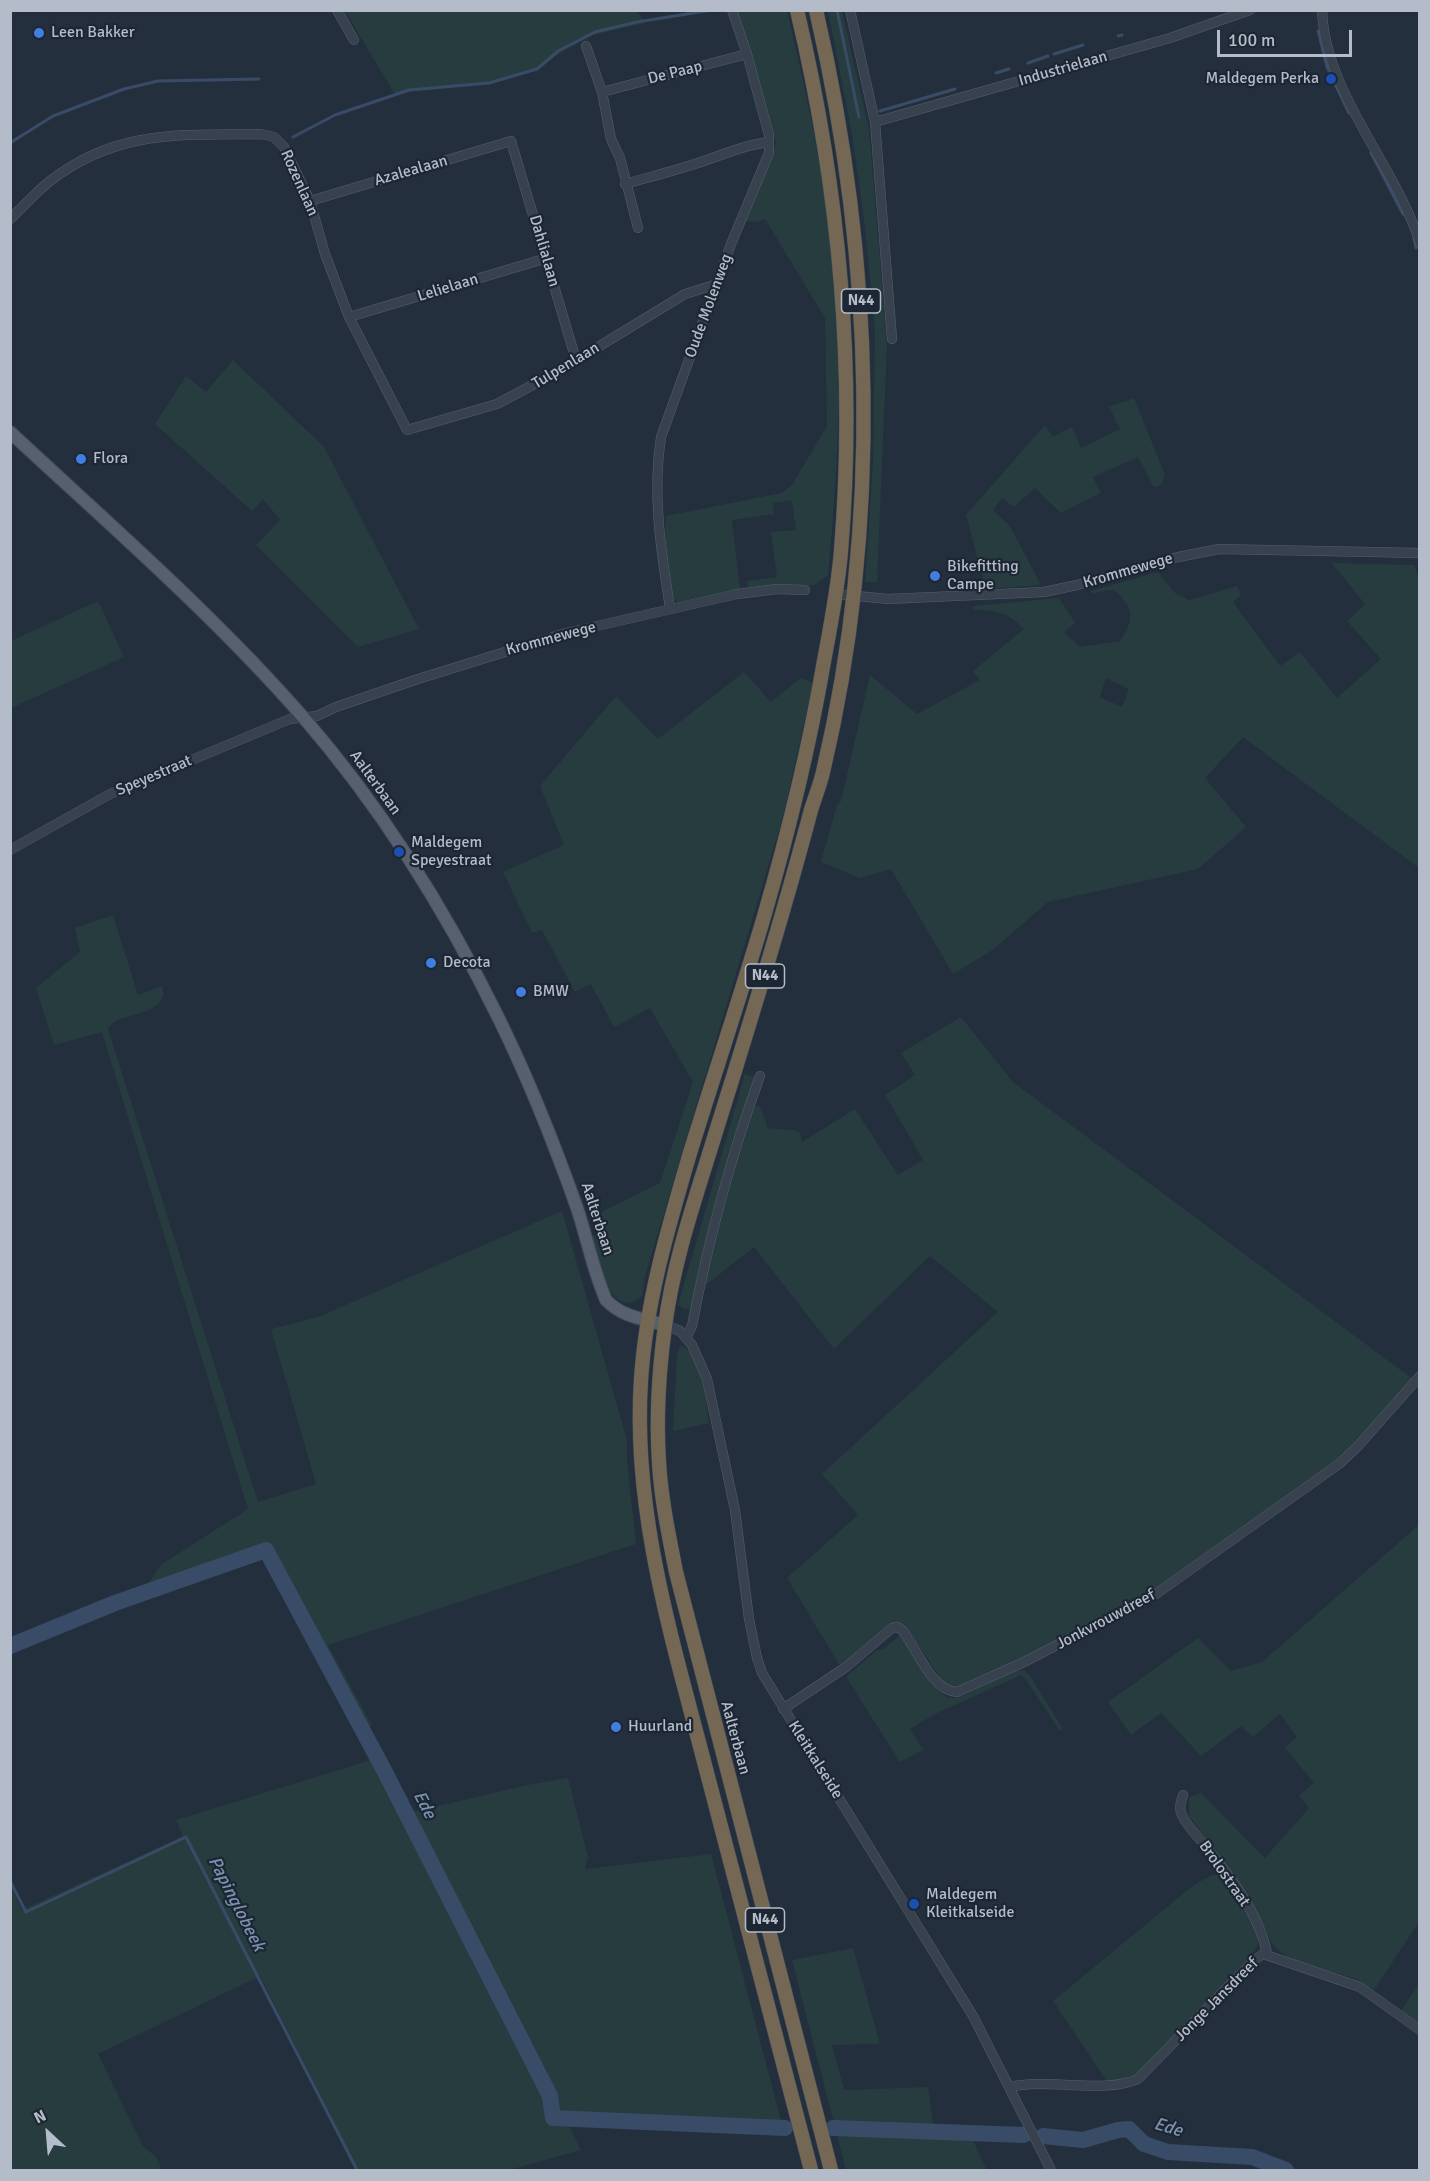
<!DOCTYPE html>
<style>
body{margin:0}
#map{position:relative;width:1430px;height:2181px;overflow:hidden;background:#242f3e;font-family:Signika,sans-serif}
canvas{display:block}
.frame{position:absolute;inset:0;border:12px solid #b4bcc9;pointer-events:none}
.north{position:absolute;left:18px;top:2103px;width:60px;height:60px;-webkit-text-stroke:4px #1d2633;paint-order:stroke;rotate:334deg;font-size:16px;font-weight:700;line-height:24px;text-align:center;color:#b4bcc9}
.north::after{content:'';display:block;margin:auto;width:21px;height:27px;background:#b4bcc9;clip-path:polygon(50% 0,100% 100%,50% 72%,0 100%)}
.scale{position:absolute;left:1217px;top:30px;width:135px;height:27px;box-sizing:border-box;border:3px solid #b4bcc9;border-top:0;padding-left:8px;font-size:18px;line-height:21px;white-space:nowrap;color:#b4bcc9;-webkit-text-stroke:4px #1d2633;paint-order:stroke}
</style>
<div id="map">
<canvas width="1430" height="2181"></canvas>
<div class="frame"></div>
<div class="north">N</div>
<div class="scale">100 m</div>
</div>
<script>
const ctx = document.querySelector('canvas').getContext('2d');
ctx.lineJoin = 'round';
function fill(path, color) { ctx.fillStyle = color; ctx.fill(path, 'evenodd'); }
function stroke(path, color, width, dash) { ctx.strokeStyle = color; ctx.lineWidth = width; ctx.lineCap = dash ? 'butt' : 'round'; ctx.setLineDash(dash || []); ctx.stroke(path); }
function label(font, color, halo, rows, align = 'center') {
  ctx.font = font + ' Signika,sans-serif'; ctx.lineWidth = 4.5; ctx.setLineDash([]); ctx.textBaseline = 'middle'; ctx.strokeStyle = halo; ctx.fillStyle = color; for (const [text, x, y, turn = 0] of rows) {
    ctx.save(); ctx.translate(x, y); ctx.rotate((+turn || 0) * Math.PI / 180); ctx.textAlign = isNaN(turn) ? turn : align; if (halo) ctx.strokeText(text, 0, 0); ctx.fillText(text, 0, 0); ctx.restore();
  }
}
fill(new Path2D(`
 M637 11 645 23 593 35 560 53 538 70 489 84 394 93 345 11Z
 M737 11H787C810 107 830 203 836 302 842 393 837 485 828 575L814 585 748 588 747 581 777 577 771 532 796 530 792 500 773 503 774 514 732 520 740 589 677 602 672 596 665 541 666 516 782 493 792 485 827 426 825 318 765 219 757 222 743 221 776 143Z
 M828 11H842L869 129 887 345 877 582H865L873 463 875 331 865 227 852 134Z
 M233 360 324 447 419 629 358 647 256 545 280 520 263 499 252 511 155 424 186 376 206 392Z
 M1134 398 1165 475 1161 485 1154 487 1138 457 1093 477 1101 493 1061 513 1035 488 1014 507 1002 498 993 510 1010 526 1041 585 986 589 966 515 1045 425 1053 437 1072 427 1081 448 1120 429 1109 407Z
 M1332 563 1414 565 1419 580V868L1243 737 1205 778 1246 827 1198 869 1048 902 991 951 953 974 891 869 860 878 821 862 837 805 841 801 870 675 917 714 980 680 973 671 1024 629C1006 612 998 610 973 610V606L1059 598 1075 623 1064 632 1080 647 1120 641C1131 626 1135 612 1122 598 1119 594 1116 590 1110 590 1105 590 1097 593 1092 594L1091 591 1158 572 1175 593 1189 600 1237 586 1241 595 1233 602 1280 666 1300 652 1337 698 1381 659 1347 621 1365 604ZM1106 678 1129 689 1122 707 1100 697Z
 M98 601 124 657 11 708V641Z
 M744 672 771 702 801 678 813 683 783 817 645 1276 642 1296C611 1325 596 1255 590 1237L599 1233 595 1215 660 1183 693 1082 650 1008 614 1027 591 984 575 992 542 930 532 933 503 872 564 845 540 786 616 696 658 739Z
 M113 915 138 995 162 986C170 1011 134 1013 118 1020 114 1021 111 1025 108 1029L258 1502 316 1484 271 1329 318 1317 562 1211 627 1440V1460L636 1544 328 1645 372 1725 358 1733 264 1555 192 1583 188 1574 146 1591 145 1588 162 1564 248 1509 102 1032 54 1045 36 988 80 952 75 928Z
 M961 1017 1013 1082 1414 1380 1338 1461 1154 1592 966 1686 952 1688 945 1685 909 1631C902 1623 898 1622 888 1625L840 1666 787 1578 858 1515 822 1474 998 1312 930 1256 834 1349 754 1247 707 1284 698 1283 692 1308 685 1309 678 1305 745 1074 755 1078 748 1103 760 1107 768 1128C779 1130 790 1128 800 1132L802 1142 855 1109 898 1175 923 1160 885 1095 915 1075 901 1053Z
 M680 1346C702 1348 707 1404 709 1423L673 1431 677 1355Z
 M1419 1525V1922L1374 1990 1357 1979 1289 1959 1272 1944 1266 1930 1220 1856 1189 1816V1798L1194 1795 1201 1793 1265 1858 1309 1808 1299 1796 1314 1783 1285 1748 1297 1737 1280 1714 1253 1737 1241 1726 1201 1756 1161 1713 1131 1735 1108 1702 1198 1638 1231 1671 1262 1662Z
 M901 1635 938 1689 946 1697 954 1698 964 1695 1014 1671 1024 1670 1030 1676 1063 1729 1060 1731 1024 1677 1021 1675 935 1714 910 1729 923 1750 900 1762 846 1677 877 1650H882Z
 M371 1760 400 1815 527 1785 568 1778 588 1857 585 1869 711 1854 784 2132 568 2123 581 2150 509 2170H358L260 1976 98 2054 143 2146 156 2157 162 2170H11V1887L22 1910 183 1836 176 1820Z
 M1213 1875H1222L1226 1881C1233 1893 1260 1932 1258 1943 1257 1948 1253 1952 1250 1956L1135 2076 1122 2080H1106L1053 2001 1195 1884Z
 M853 1948 880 2044 832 2045 844 2090 928 2087 934 2132 970 2134 987 2170H846L792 1960Z
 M1419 1983V2025L1401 2011Z
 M1122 2125 1135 2127 1145 2140 1173 2149 1250 2152 1300 2170H1291L1249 2159 1171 2156 1139 2146 1131 2134 1127 2131 1082 2144 1050 2139 1046 2132 1083 2137Z`), '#263c3f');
stroke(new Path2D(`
 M837 10 859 117
 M1318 31 1327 67 1349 113
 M1118 36 1122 35
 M1054 54 1083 45
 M1028 63 1048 56
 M996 73 1009 69
 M880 111 955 89
 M293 137 335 115 409 90 489 83 537 69 558 51 595 32 637 22 712 10
 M10 143 53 116 124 89 158 81 259 79
 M1371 153 1403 214
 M1414 239 1416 248
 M10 1881 26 1912 186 1837 357 2170`), '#394c67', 3);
stroke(new Path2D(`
 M10 1646 115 1603 266 1550 385 1772 550 2096 553 2118 785 2128
 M833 2128 1024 2135
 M1043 2136 1083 2140 1118 2130 1129 2129 1144 2144 1168 2152 1252 2157 1286 2170`), '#394c67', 16);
const minor = new Path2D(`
 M337 10 354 40
 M850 10 875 122 892 339
 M1322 10C1325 94 1395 164 1420 243
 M586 46 602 92 611 139 620 158 638 228
 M602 92 747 54
 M875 122 1170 38 1250 10
 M625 184C649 177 674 171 698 163 722 155 744 145 769 142
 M310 201 511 141 576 360
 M10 219C24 206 36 192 50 181 117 129 182 135 261 134L274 137 284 147 310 201 325 254 349 317 407 430 497 404 557 372 685 294 717 284
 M349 317 547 258
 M836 594 888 599 1044 592 1077 585 1178 557 1219 549 1420 553
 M670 608C661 551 652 494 661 437L731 244 769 153V135L747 54 732 10
 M10 850 110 794 290 719 317 716 336 707 418 679 566 633 737 594 777 589 805 590
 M665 1325 680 1331 692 1345 707 1379 735 1510 749 1619 757 1658 762 1673 973 2016 1051 2170
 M686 1338 692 1326C708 1242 731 1156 760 1076
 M783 1709 846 1667 892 1628 897 1627 902 1630C917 1648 931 1691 957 1692L1024 1662 1156 1594 1339 1464 1359 1445 1420 1376
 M1183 1795C1181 1801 1179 1807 1181 1813 1185 1825 1199 1837 1206 1847 1230 1876 1261 1917 1267 1954
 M1010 2087C1048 2078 1105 2094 1138 2079L1253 1961 1263 1954 1360 1987 1420 2030`);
const major = new Path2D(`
 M10 432C110 525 214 615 303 717 382 808 446 911 499 1019 529 1080 554 1143 577 1208 587 1238 593 1270 606 1300 622 1317 643 1319 665 1325`);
const highway = new Path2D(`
 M797 10C839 187 856 369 841 551 838 588 831 624 824 661 809 749 788 834 763 920 740 998 714 1075 690 1153 668 1228 646 1302 641 1380 632 1514 674 1645 707 1773 742 1905 776 2038 811 2170
 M816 10C874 260 882 522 823 772 820 785 815 797 811 810 783 916 751 1020 718 1125 698 1191 674 1257 665 1326 659 1370 656 1417 659 1462 661 1499 669 1536 676 1572L831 2170`);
stroke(minor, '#565f6c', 10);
stroke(major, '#414a57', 14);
stroke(highway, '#434c59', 15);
stroke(minor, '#38414e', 9);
stroke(major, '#56606e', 12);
stroke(highway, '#746855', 14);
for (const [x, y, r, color] of [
 [39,33,6,"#3f7fe0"],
 [1331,79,6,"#1a4fb4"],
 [81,459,6,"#3f7fe0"],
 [935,576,6,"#3f7fe0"],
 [399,852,6,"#1a4fb4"],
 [431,963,6,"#3f7fe0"],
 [521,992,6,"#3f7fe0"],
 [616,1727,6,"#3f7fe0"],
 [914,1904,6,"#1a4fb4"]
]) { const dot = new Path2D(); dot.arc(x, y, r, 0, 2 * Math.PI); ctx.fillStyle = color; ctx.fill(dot); stroke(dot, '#1d2633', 2); }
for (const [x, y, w] of [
 [861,301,39],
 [765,976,39],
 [765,1920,39]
]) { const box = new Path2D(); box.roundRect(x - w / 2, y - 12, w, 24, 4.5); ctx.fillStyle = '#1d2633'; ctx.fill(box); stroke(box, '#b4bcc9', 1.5); }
label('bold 15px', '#b4bcc9', null, [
 ["N44",861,301],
 ["N44",765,976],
 ["N44",765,1920]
]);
label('16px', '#b4bcc9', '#1d2633', [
 ["Leen Bakker",51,33],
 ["Maldegem Perka",1319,79,"right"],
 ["Flora",93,459],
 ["Bikefitting",947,567],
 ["Campe",947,585],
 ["Maldegem",411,843],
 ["Speyestraat",411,861],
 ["Decota",443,963],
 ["BMW",533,992],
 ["Huurland",628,1727],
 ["Maldegem",926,1895],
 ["Kleitkalseide",926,1913]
], 'left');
label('16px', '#b4bcc9', '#1d2633', [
 ["Industrielaan",1063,69,-16],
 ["De Paap",675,73,-14],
 ["Azalealaan",411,171,-16],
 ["Rozenlaan",299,183,66],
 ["Dahlialaan",544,251,74],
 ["Lelielaan",448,288,-17],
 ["Oude Molenweg",709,306,-70],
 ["Tulpenlaan",566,366,-31],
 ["Krommewege",1128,571,-16],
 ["Krommewege",551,639,-15],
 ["Speyestraat",154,776,-23],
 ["Aalterbaan",375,783,54],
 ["Aalterbaan",597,1219,72],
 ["Jonkvrouwdreef",1106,1620,-28],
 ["Aalterbaan",735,1738,75],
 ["Kleitkalseide",815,1760,58],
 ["Brolostraat",1224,1874,55],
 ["Jonge Jansdreef",1217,2000,-45]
]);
label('italic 18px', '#7c92b1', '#1d2633', [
 ["Ede",424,1805,63],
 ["Papinglobeek",236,1904,63],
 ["Ede",1168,2128,16]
]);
</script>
